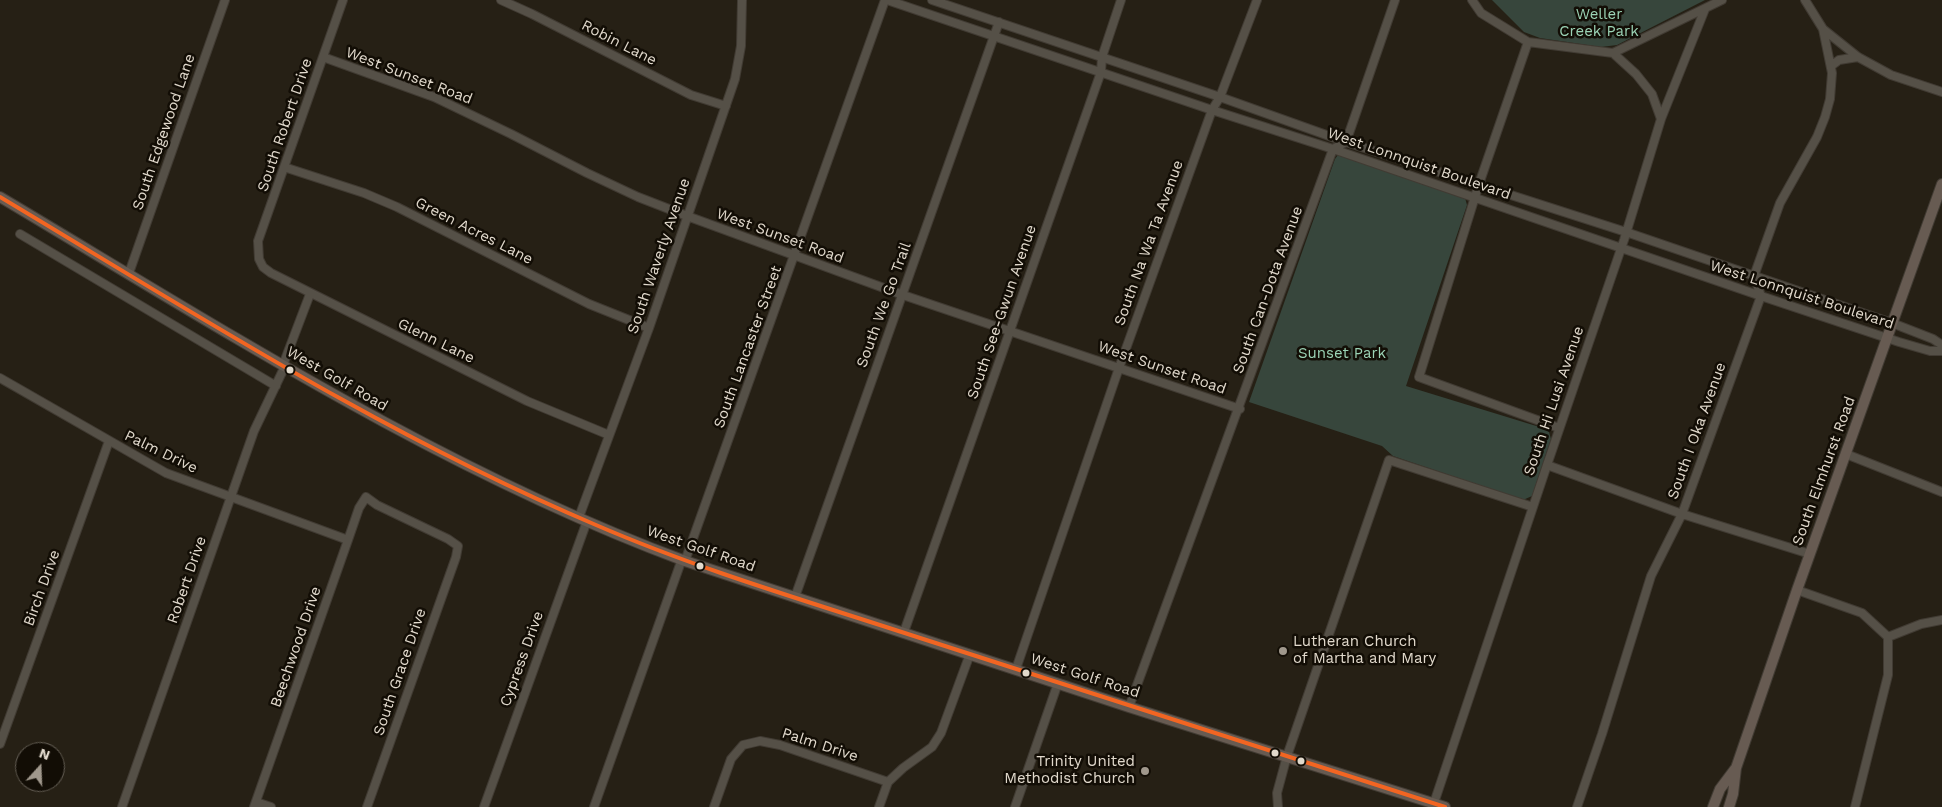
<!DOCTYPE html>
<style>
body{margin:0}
#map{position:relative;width:1942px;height:807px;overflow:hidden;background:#262015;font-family:"Work Sans",sans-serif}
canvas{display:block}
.north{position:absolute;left:15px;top:742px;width:50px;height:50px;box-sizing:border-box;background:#120d05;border:1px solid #655f55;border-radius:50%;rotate:20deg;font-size:14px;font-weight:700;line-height:20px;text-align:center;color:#e1d9cc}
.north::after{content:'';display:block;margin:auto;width:18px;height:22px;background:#a0988c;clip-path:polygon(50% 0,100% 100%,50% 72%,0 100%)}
</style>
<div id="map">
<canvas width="1942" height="807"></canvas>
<div class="north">N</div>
</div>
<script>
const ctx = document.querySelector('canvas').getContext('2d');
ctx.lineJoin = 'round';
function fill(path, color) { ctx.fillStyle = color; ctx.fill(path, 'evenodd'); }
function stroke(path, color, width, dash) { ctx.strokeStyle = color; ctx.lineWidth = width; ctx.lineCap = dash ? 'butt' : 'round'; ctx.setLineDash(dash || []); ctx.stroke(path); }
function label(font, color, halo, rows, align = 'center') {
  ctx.font = font + ' "Work Sans",sans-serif'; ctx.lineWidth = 5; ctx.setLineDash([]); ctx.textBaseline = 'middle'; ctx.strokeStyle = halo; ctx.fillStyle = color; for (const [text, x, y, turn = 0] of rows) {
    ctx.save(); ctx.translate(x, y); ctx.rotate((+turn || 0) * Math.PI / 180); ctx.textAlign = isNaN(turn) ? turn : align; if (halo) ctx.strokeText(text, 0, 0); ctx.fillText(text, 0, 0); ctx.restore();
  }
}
fill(new Path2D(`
 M1492 0H1705L1617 45 1601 47 1540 38 1524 32Z
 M1338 155 1465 198 1467 205 1406 386 1546 429 1549 432 1551 439 1532 496 1523 500 1393 456 1382 446 1249 402 1335 159Z`), '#37463c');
const minor = new Path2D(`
 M343 0 258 241 259 259 263 267 271 273 527 401 609 435
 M501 0 532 14 691 95 726 106
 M887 0 1212 110 1333 149 1761 296 1899 342 1930 351H1942
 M932 0 1220 97 1346 142 1626 232 1892 323 1933 339 1942 345
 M1472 0 1481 13 1528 42 1613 53 1636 74 1652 94 1661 119
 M1805 0 1823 29 1858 57 1891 75 1942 92
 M1528 42 1479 184 1419 377 1559 428
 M1613 53 1722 0
 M323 57 434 97 511 134 587 173 638 197 687 216 903 295 1240 409
 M1831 66 1839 60 1858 57
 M284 167 364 193 397 207 589 304 649 328
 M20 234 276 386
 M129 273 225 0
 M283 365 310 294
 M0 378 166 473 348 540
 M1846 454 1942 492
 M1547 465 1682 514 1810 554
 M579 517 649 328 735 79 741 46 742 0
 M685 561 885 0
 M1797 590 1862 613 1888 637
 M795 597 999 22
 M904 632 1101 72 1102 57 1121 0
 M1888 637 1921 624 1942 620
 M1016 669 1119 368 1212 110 1220 97 1257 0
 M1129 707 1333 149 1346 142 1395 0
 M0 744 109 441
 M256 802 271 807
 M1434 803 1547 465 1624 240 1661 119 1705 9
 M122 807 254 431 285 366
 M254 807 348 540 359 508 366 497 377 505 448 539 458 546 456 557 367 807
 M484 807 587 521
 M594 807 682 559
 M714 807 731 759 743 745 760 741 780 745 888 782
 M879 807 888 782 903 768 932 747 941 733 970 654
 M1015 807 1058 683
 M1278 807 1277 793 1287 756 1389 460 1533 507
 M1577 807 1602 734 1651 576 1682 514 1761 296 1754 276 1780 203 1817 137 1825 117 1830 99 1832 73 1823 29
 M1855 807 1888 675V637`);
const major = new Path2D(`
 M0 197C222 329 442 471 685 561L1129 707 1445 807
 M1713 807 1720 789 1735 769
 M1729 807 1733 794 1736 768 1797 590 1942 184`);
stroke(minor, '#413b33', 10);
stroke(major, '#413b33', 12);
stroke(minor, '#555047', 8);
stroke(major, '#675b52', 10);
stroke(new Path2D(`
 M0 197C194 313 387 437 596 525 700 570 810 602 917 637 1093 695 1269 751 1445 807`), '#f26522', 4);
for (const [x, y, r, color] of [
 [290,370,4.5,"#e1d9cc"],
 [700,566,4.5,"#e1d9cc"],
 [1283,651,5,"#a0988c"],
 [1026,673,4.5,"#e1d9cc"],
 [1275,753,4.5,"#e1d9cc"],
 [1301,761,4.5,"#e1d9cc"],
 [1145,771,5,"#a0988c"]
]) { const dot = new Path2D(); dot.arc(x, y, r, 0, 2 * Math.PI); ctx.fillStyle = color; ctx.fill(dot); stroke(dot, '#120d05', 2); }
label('15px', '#9bd3b5', '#120d05', [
 ["Weller",1599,15],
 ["Creek Park",1599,32],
 ["Sunset Park",1342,354]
]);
label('15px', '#e1d9cc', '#120d05', [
 ["Robin Lane",619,43,27],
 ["West Sunset Road",409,76,21],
 ["South Robert Drive",285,125,-71],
 ["South Edgewood Lane",164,132,-71],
 ["West Lonnquist Boulevard",1419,164,19],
 ["Green Acres Lane",474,231,27],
 ["West Sunset Road",780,236,20],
 ["South Na Wa Ta Avenue",1149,243,-70],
 ["South Waverly Avenue",659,256,-71],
 ["South Can-Dota Avenue",1268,290,-70],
 ["West Lonnquist Boulevard",1802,295,18],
 ["South We Go Trail",884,305,-70],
 ["South See-Gwun Avenue",1002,312,-71],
 ["Glenn Lane",436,341,26],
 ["South Lancaster Street",748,347,-70],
 ["West Sunset Road",1162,368,19],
 ["West Golf Road",337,379,30],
 ["South Hi Lusi Avenue",1554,401,-71],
 ["South I Oka Avenue",1697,431,-70],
 ["Palm Drive",161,452,26],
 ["South Elmhurst Road",1824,471,-70],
 ["West Golf Road",701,549,19],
 ["Robert Drive",187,580,-71],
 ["Birch Drive",42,588,-70],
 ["Beechwood Drive",296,647,-71],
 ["Cypress Drive",522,659,-70],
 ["South Grace Drive",400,672,-71],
 ["West Golf Road",1085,676,18],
 ["Palm Drive",820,745,18]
]);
label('15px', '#e1d9cc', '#120d05', [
 ["Lutheran Church",1293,642],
 ["of Martha and Mary",1293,659],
 ["Trinity United",1135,762,"right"],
 ["Methodist Church",1135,779,"right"]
], 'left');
</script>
